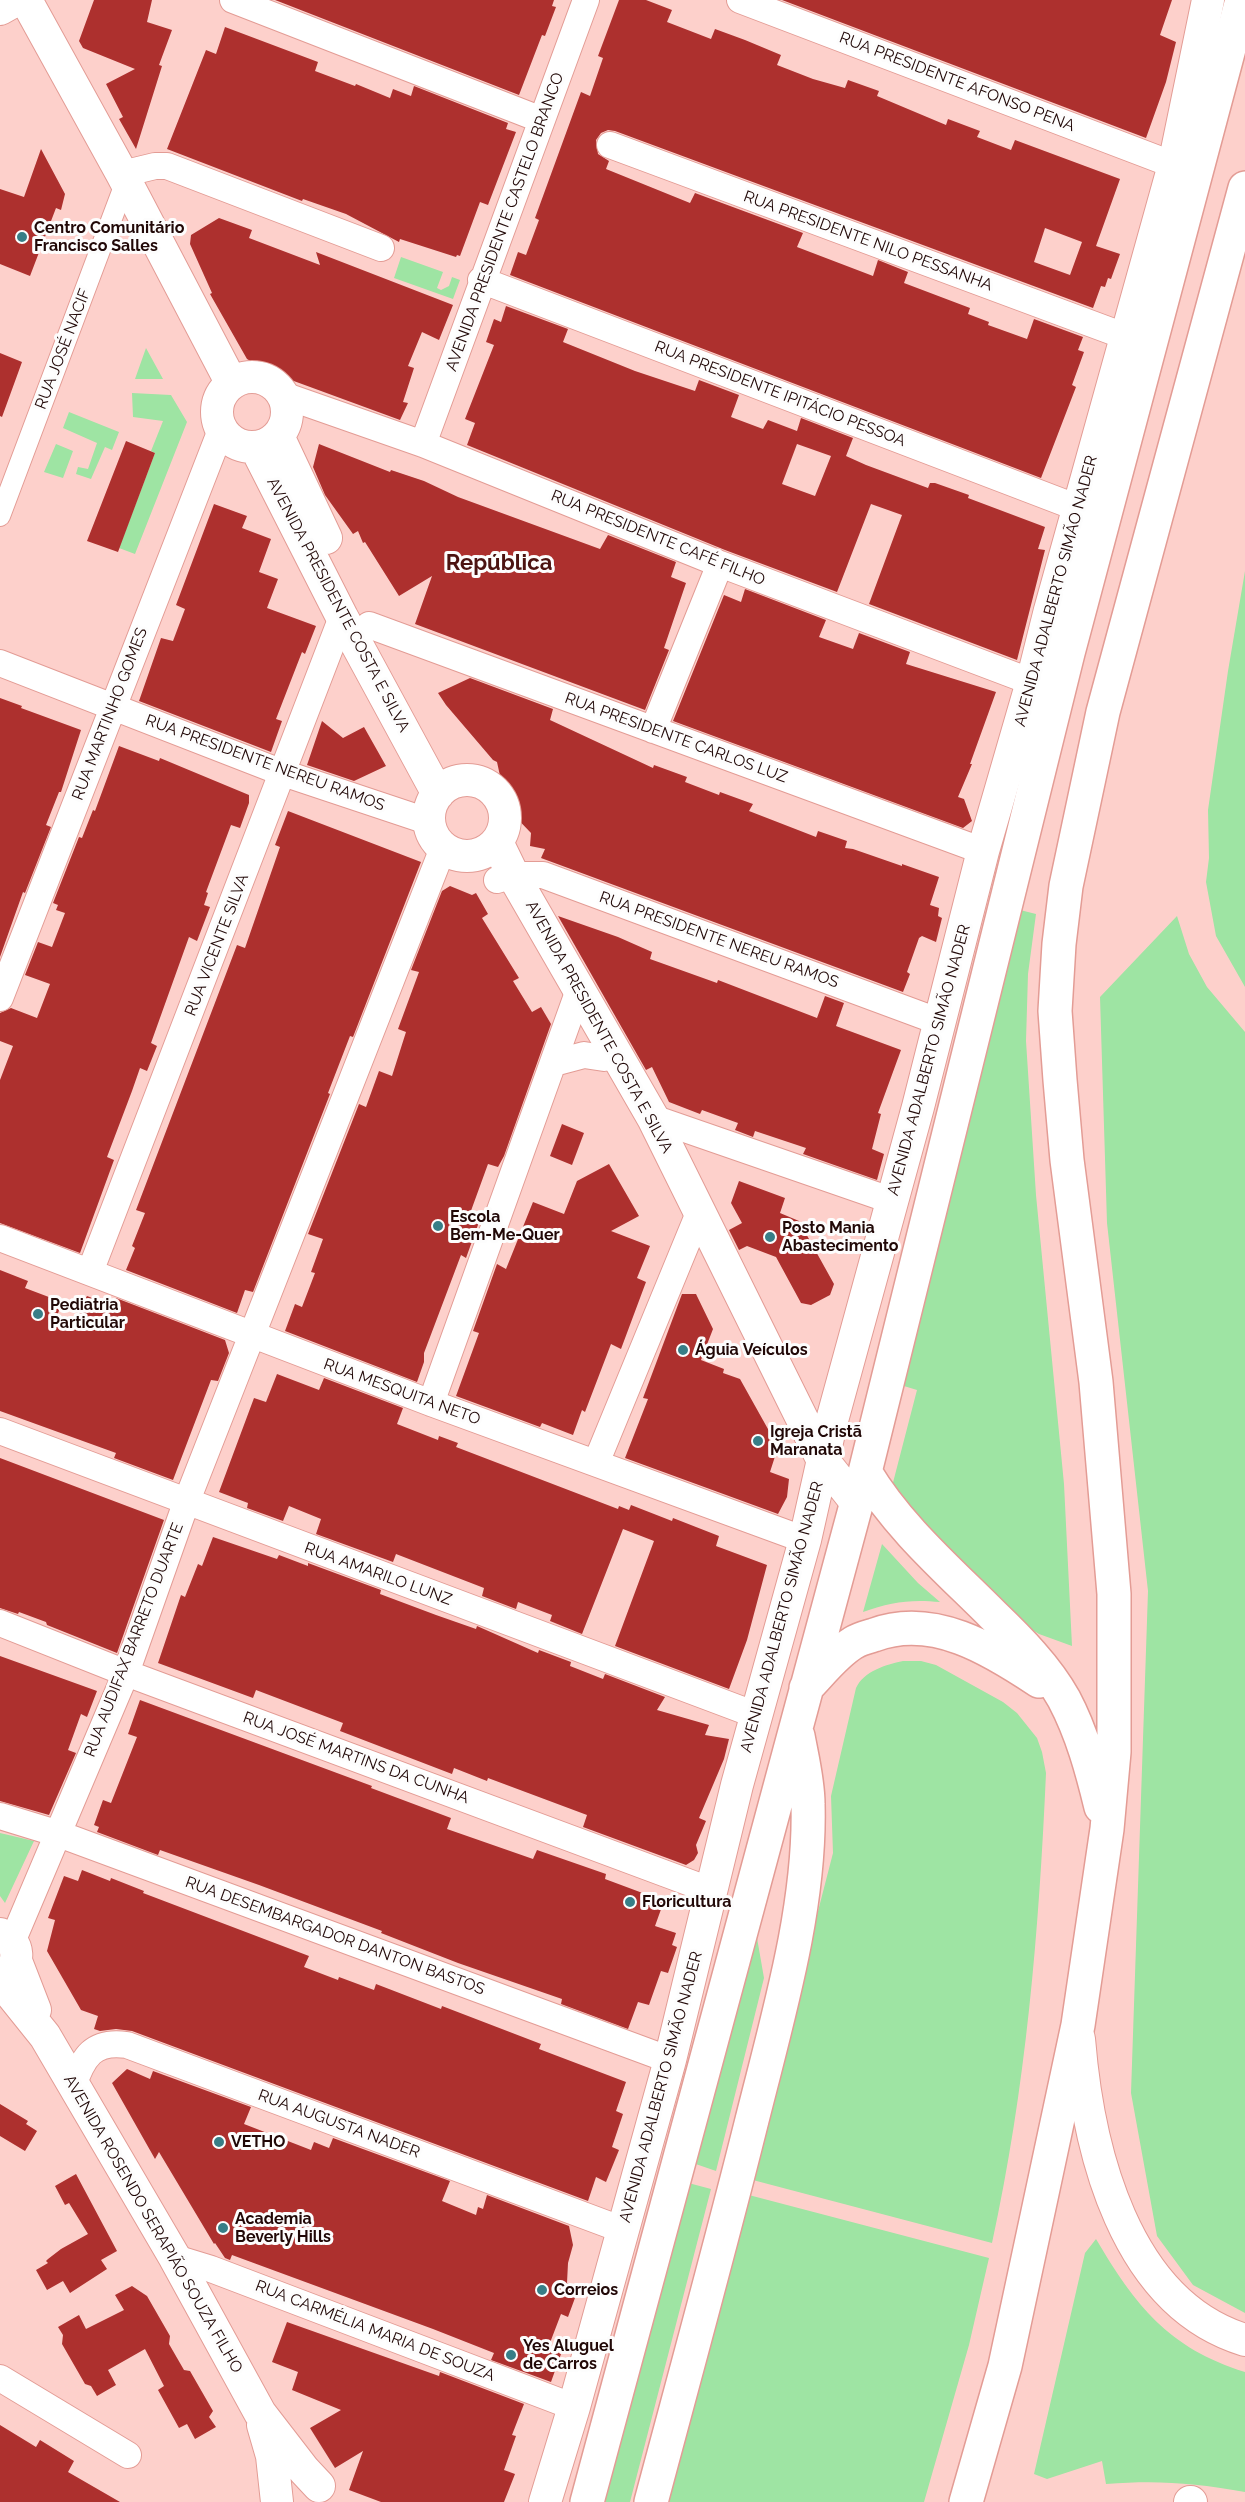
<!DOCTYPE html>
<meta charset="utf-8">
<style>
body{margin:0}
canvas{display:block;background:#fdd0cb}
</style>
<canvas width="1245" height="2502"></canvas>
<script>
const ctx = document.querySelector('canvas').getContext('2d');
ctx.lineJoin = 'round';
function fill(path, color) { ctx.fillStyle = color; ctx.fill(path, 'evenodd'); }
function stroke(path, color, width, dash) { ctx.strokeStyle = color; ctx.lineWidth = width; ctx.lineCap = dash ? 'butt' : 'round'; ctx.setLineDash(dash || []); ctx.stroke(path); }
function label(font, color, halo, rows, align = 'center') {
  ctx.font = font + ' Raleway,sans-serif'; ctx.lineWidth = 6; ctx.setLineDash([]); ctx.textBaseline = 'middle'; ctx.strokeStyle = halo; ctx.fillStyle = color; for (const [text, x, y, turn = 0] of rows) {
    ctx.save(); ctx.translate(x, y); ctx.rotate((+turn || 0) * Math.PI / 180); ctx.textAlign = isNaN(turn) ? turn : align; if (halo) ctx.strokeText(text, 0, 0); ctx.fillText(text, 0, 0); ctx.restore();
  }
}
fill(new Path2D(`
 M401 257 443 272 437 288 441 290 449 286 452 277 460 280 453 299 394 278Z
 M146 348 163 379H135Z
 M132 393 171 395 187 422 135 554 119 548 155 453 151 451 163 421 133 417Z
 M69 412 119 432 112 450 105 447 91 479 76 474 78 467 88 469 97 443 63 428Z
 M56 444 73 451 63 478 44 472Z
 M1245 571V987L1216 936 1206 882 1209 858 1208 810 1228 671Z
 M1020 910 1036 914 1028 974 1026 1041 1036 1195 1064 1484 1072 1646 1039 1634 1011 1617 889 1498 917 1390 894 1383Z
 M1177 916 1189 954 1207 987 1245 1032V2313L1193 2285 1157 2236 1131 2093 1148 1591 1107 1223 1100 997Z
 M882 1544 918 1583 940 1602C911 1599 890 1602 863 1612Z
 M903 1661H921L936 1665 1003 1702 1017 1713 1037 1738 1042 1752 1046 1773C1039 1931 1026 2088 992 2243L749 2179 833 1853 831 1796 856 1688C864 1671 885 1665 903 1661Z
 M0 1833 34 1841 5 1903 0 1896Z
 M753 1915 764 1978 716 2171 687 2161Z
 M681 2181 711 2189 630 2502H598Z
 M745 2194 989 2258 969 2345 924 2502H665Z
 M1096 2239C1135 2305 1168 2348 1245 2372V2492C1193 2483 1159 2480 1106 2484L1102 2461 1047 2479 1034 2474 1085 2253Z`), '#9ee4a3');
fill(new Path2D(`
 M94 0H152L147 22 172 30 159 65 162 66 136 149 119 119 123 117 106 84 135 69 83 48 79 41Z
 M275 0H554L552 6 556 7 545 36 542 35 519 95Z
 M619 0H646L672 10 667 22 711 39 715 29 745 40 781 55 777 65 813 79 845 88 848 80 879 91 877 96 946 125 948 119 980 131 977 137 1011 150 1015 140 1120 179 1096 246 1120 254 1111 279 1108 278 1105 287 1101 286 1093 308 615 131 608 130 601 133 596 140 598 154 609 161 606 169 690 203 695 193 803 233 797 247 873 276 878 260 908 272 904 283 970 308 968 314 989 322 988 325 1027 339 1034 319 1083 337 1078 350 1084 352 1072 385 1076 387 1041 478 510 275 518 252 526 255 539 220 535 218 581 92 590 96 603 58 598 56ZM1045 228 1082 242 1070 275 1034 262Z
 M782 0H1172L1160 35 1176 42 1166 82 1146 138Z
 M225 27 318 62 315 71 355 86 356 84 390 98 393 89 411 96 414 86 508 123 506 129 516 132 488 205 480 202 460 256 457 255 456 257 400 239 399 242 346 214 303 199 302 201 167 149 206 50 216 54Z
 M41 149 65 194 61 210 56 208 30 276 0 264V189L24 197Z
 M219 218 252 230 249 238 320 265 316 252 453 305 439 340 422 332 408 366 414 368 403 402 408 403 400 420 272 373 247 359 210 294 212 293 190 244 191 235Z
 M506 306 568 329 563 342 635 371 695 391 699 380 739 395 731 417 763 429 768 420 797 431 801 418 853 438 846 456 866 465 928 488 930 483H935L969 495 968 498 1045 527 1038 549 1045 550 1017 660 869 604 902 515 871 504 837 592 725 550 467 445 475 423 465 419 494 345 486 342 494 319 501 322ZM797 444 831 456 815 496 782 484Z
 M0 353 22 362 2 417 0 416Z
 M126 441 155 453 118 552 87 541Z
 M319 444 390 472 391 470 424 481 458 497 600 549 608 535 676 562 671 577 686 583 664 648 669 650 645 710 415 624 432 576 399 596 365 542 363 543 358 531 353 534 325 495 313 467Z
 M214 504 247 516 242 528 271 539 259 572 278 579 267 608 316 626 305 654 302 652 276 719 282 721 271 752 139 701 161 638 173 641 185 609 176 605Z
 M745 589 826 620 819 637 853 649 859 633 910 652 906 664 996 692 970 764H972L958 797 964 799 972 821 963 828 673 721 724 595 741 602Z
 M470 678 553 709 550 720 653 768 654 765 687 777 685 782 719 795 720 792 753 804 749 811 816 837 818 831 847 841 845 848 853 849 902 866V864L939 877 930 905 939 908 938 916 942 918 936 942 922 936 919 938 907 972 910 974 903 992 541 858 545 849 530 846 531 833 507 808 497 762 493 760 446 705 438 693Z
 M0 698 22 706 21 708 81 730 61 792H59L46 825 51 827 25 893 23 892 0 957Z
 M322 721 343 738 364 727 386 766 354 781 307 765Z
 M119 746 159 761 160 758 249 795V803L240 828 231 825 206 892 208 893 204 905 210 907 197 941 189 937 151 1043 157 1046 147 1071 140 1068 132 1091 107 1157 114 1160 80 1253 0 1223V1080L13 1046 0 1041V1013L11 1008 37 1018 50 984 25 975 38 942 52 947 65 913 56 910 58 905 53 903 79 837 82 838 93 810 95 811Z
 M288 811 421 862 353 1037 350 1036 328 1093 330 1094 253 1292 245 1290 237 1313 126 1270 135 1248 132 1246 145 1213 136 1210 237 945 245 948 280 847 275 845Z
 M450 886 472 895 476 893 488 914 482 918 519 978 513 981 532 1012 541 1007 551 1024 504 1156 498 1167 488 1164 468 1219 479 1222 466 1258 461 1255 424 1353V1362L417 1382 285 1331 295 1304 302 1307 315 1273 311 1272 323 1239 308 1234 359 1104 366 1107 379 1071 392 1076 406 1032 398 1029 419 972 411 970 442 891Z
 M558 916 618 937 652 952 650 959 717 983 718 980 817 1018 825 996 844 1003 836 1026 901 1050 878 1113 881 1114 872 1149 884 1154 877 1180 803 1154 806 1148 755 1131 753 1137 735 1130 738 1123 702 1110 700 1114 669 1102 652 1067 646 1070Z
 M562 1124 584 1133 572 1165 550 1156Z
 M609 1164 639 1216 611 1231 650 1246 637 1278 646 1282 621 1349 611 1344 585 1412 582 1410 573 1435 542 1423 540 1427 456 1396 479 1333 473 1331 497 1264 506 1269 533 1202 564 1214 577 1181Z
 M739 1181 785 1198 780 1213 799 1221 834 1284 830 1295 811 1305 801 1303 776 1257 747 1246 739 1250 729 1230 742 1223 731 1203Z
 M0 1270 28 1281 25 1288 62 1302 55 1322 69 1328 87 1296 113 1306 116 1298 225 1340 229 1353 218 1381 211 1380 173 1480 114 1458 116 1453 0 1411Z
 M682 1294H696L713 1329 701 1360 724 1369 723 1373 740 1379 778 1447 770 1472 789 1479 787 1497 778 1514 625 1458 648 1399 643 1398Z
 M277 1374 319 1390 324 1378 403 1408 397 1424 438 1440 439 1436 458 1443 456 1447 618 1509 619 1506 629 1510 631 1505 672 1521 673 1518 719 1536 716 1546 767 1565 747 1640 729 1689 615 1646 654 1541 623 1529 582 1634 550 1621 552 1615 518 1602 516 1609 482 1596 484 1588 396 1554 393 1562 316 1534 321 1519 289 1506 283 1521 247 1508 248 1503 219 1492 254 1398 266 1402Z
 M0 1458 164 1520 117 1653 47 1625 46 1622 19 1612 18 1614 0 1608Z
 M213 1537 277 1559 279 1555 308 1566V1563L381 1590 380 1594 436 1615 476 1629 477 1626 538 1653 539 1650 571 1662 570 1666 603 1679 605 1674 665 1697 657 1710 709 1725 705 1735 729 1739 724 1759 699 1818 706 1821 696 1845 698 1853 694 1860 686 1865 583 1827 587 1815 488 1778 487 1781 454 1768 452 1774 340 1731 343 1723 256 1690 253 1698 158 1663 181 1595 185 1597 198 1564 202 1566Z
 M0 1656 97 1691 87 1717 81 1714 68 1750 76 1753 49 1815 0 1801Z
 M140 1700 372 1786 371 1788 451 1818 447 1829 533 1859 537 1850 606 1874 605 1879 664 1901 655 1926 676 1933 672 1945 677 1947 668 1973 661 1971 649 2005 638 2002 628 2029 561 2004 562 1999 458 1963 381 1933 382 1931 259 1885 160 1850 158 1855 97 1832 99 1827 94 1825 103 1800 111 1803 137 1737 128 1734Z
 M82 1870 110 1881 111 1878 144 1891 143 1893 309 1956 304 1967 338 1980 339 1977 374 1990 376 1984 441 2009 442 2006 541 2044 539 2049 626 2082 616 2111 623 2114 612 2147 619 2150 606 2182 596 2177 588 2201 132 2031 116 2029 100 2031 94 2029 98 2016 81 2010 47 1951 55 1920 48 1918 64 1876 78 1881Z
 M127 2069 150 2079 153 2071 251 2107 244 2124 311 2150 314 2142 329 2148 333 2138 450 2181 442 2201 476 2215 478 2207 483 2209 487 2195 569 2226 573 2245 568 2263 567 2283 579 2287 568 2317 561 2314 548 2348 561 2354 551 2382 491 2360 494 2353 433 2329 232 2255 230 2260 225 2258 215 2243 214 2244 159 2152 155 2159 112 2083Z
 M0 2104 28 2121 26 2124 37 2131 25 2151 0 2136Z
 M76 2174 117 2251 101 2260 107 2269 70 2293 63 2281 47 2290 36 2270 48 2263 46 2261 48 2259 61 2249 88 2234 69 2203 65 2205 55 2186Z
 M132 2286 147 2296 170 2336 169 2344 184 2370 190 2371 213 2411 209 2417 216 2427 195 2439 187 2424 179 2428 158 2390 164 2386 145 2349 108 2370 116 2385 97 2396 91 2386 85 2384 62 2344 63 2335 58 2327 79 2315 86 2329 124 2310 115 2295Z
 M287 2322 439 2376 440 2372 524 2404 512 2435 516 2436 504 2470 515 2474 504 2502H381L349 2490 363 2451 335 2468 310 2428 341 2410 292 2390 298 2372 272 2362Z
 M0 2425 36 2447 40 2440 74 2461 68 2472 120 2502H0Z`), '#ad302e');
const pedestrian = new Path2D(`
 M0 516 126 181`);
const minor = new Path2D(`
 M233 0 542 120
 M740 0 1174 165
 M610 145 1127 337
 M122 174 155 166H167L381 248
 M481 280 1078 508
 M283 395 423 444 720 564 1032 682
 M423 444 586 0
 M369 625 983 851
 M0 663 283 773 430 822
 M653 730 720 564
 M497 880 513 875H543L940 1022
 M0 998 221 430
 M554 1063 584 1055 604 1058
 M653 1118 893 1201
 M0 1238 431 1403 805 1540
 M90 1272 342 617
 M431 1403 579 990
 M0 1431 756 1715
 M596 1463 699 1213
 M0 1623 126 1673 712 1891
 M0 1816 59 1834 670 2060
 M12 1942 126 1673 186 1503 443 848
 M73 2086C83 2057 93 2040 127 2045L623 2230
 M175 2258 211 2269 574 2407
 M0 2378 128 2455`);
const tertiary = new Path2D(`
 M26 0 122 174 231 382
 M0 9 16 0
 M217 412a35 35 0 1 1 70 0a35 35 0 1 1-70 0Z
 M278 436 326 538
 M256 448 342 617 438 794
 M429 818a38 38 0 1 1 76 0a38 38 0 1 1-76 0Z
 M497 842 513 875 653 1118 822 1459 856 1502
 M0 1934C21 1941 21 1966 4 1976
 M16 1961 35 2010
 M0 1980 45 2036 175 2258 260 2413 304 2470 319 2486
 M1079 2039C1088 2149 1124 2303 1245 2340
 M263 2425 272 2456 277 2502
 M545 2502 574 2407 670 2060 737 1785 805 1540 831 1424 918 1107 983 851 1032 682 1050 610 1174 165 1208 0
 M1190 2502H1191`);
const secondary = new Path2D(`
 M865 1472C898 1527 948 1570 993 1615 1019 1640 1046 1667 1064 1699 1082 1733 1092 1770 1101 1807
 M806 1688C821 1673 835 1654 853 1643 859 1639 867 1637 874 1635 933 1613 991 1649 1039 1681
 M587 2502 865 1472 1068 653 1242 0
 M651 2502C685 2375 720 2248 752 2120 777 2020 811 1907 808 1804 808 1781 802 1758 798 1736
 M966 2502 1005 2366 1078 2025 1107 1829 1114 1752V1594L1096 1382 1067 1160 1060 1080 1055 1011 1059 944 1066 886 1103 712 1245 188`);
stroke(pedestrian, '#e39c95', 22);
stroke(minor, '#e39c95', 28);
stroke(tertiary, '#e39c95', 34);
stroke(secondary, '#e39c95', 36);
stroke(pedestrian, '#fff', 20);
stroke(minor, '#fff', 26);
stroke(tertiary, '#fff', 32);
stroke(secondary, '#fff', 33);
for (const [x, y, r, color] of [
 [22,237,6,"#377e87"],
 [438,1226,6,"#377e87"],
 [770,1237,6,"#377e87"],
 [38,1314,6,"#377e87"],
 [683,1350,6,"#377e87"],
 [758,1441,6,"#377e87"],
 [630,1902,6,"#377e87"],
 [219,2142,6,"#377e87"],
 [223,2228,6,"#377e87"],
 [542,2290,6,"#377e87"],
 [511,2355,6,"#377e87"]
]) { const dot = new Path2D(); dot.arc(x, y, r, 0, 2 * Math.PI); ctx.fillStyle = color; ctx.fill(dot); stroke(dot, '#fdfdfd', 2); }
label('16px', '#210807', '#fdfdfd', [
 ["RUA PRESIDENTE AFONSO PENA",957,82,21],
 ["AVENIDA PRESIDENTE CASTELO BRANCO",505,222,-70],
 ["RUA PRESIDENTE NILO PESSANHA",868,241,20],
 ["RUA JOSÉ NACIF",63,349,-69],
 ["RUA PRESIDENTE IPITÁCIO PESSOA",780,394,21],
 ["RUA PRESIDENTE CAFÉ FILHO",658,538,22],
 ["AVENIDA ADALBERTO SIMÃO NADER",1056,591,-75],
 ["AVENIDA PRESIDENTE COSTA E SILVA",338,605,62],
 ["RUA MARTINHO GOMES",110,714,-69],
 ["RUA PRESIDENTE CARLOS LUZ",676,738,20],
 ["RUA PRESIDENTE NEREU RAMOS",265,763,20],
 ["RUA PRESIDENTE NEREU RAMOS",719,940,20],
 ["RUA VICENTE SILVA",217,945,-69],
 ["AVENIDA PRESIDENTE COSTA E SILVA",599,1027,61],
 ["AVENIDA ADALBERTO SIMÃO NADER",929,1060,-75],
 ["RUA MESQUITA NETO",402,1392,20],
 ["RUA AMARILO LUNZ",378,1574,20],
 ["AVENIDA ADALBERTO SIMÃO NADER",782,1617,-75],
 ["RUA AUDIFAX BARRETO DUARTE",134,1640,-69],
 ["RUA JOSÉ MARTINS DA CUNHA",356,1758,20],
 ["RUA DESEMBARGADOR DANTON BASTOS",335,1936,20],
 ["AVENIDA ADALBERTO SIMÃO NADER",661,2087,-75],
 ["RUA AUGUSTA NADER",339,2124,20],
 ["AVENIDA ROSENDO SERAPIÃO SOUZA FILHO",153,2224,60],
 ["RUA CARMÉLIA MARIA DE SOUZA",375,2331,21]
]);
label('bold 16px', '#210807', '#fdfdfd', [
 ["Centro Comunitário",34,228],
 ["Francisco Salles",34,246],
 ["Escola",450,1217],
 ["Bem-Me-Quer",450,1235],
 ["Posto Mania",782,1228],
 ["Abastecimento",782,1246],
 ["Pediatria",50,1305],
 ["Particular",50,1323],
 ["Águia Veículos",695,1350],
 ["Igreja Cristã",770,1432],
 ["Maranata",770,1450],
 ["Floricultura",642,1902],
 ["VETHO",231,2142],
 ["Academia",235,2219],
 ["Beverly Hills",235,2237],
 ["Correios",554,2290],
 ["Yes Aluguel",523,2346],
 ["de Carros",523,2364]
], 'left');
label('bold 22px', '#4c1311', '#fdfdfd', [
 ["República",499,563]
]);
</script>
